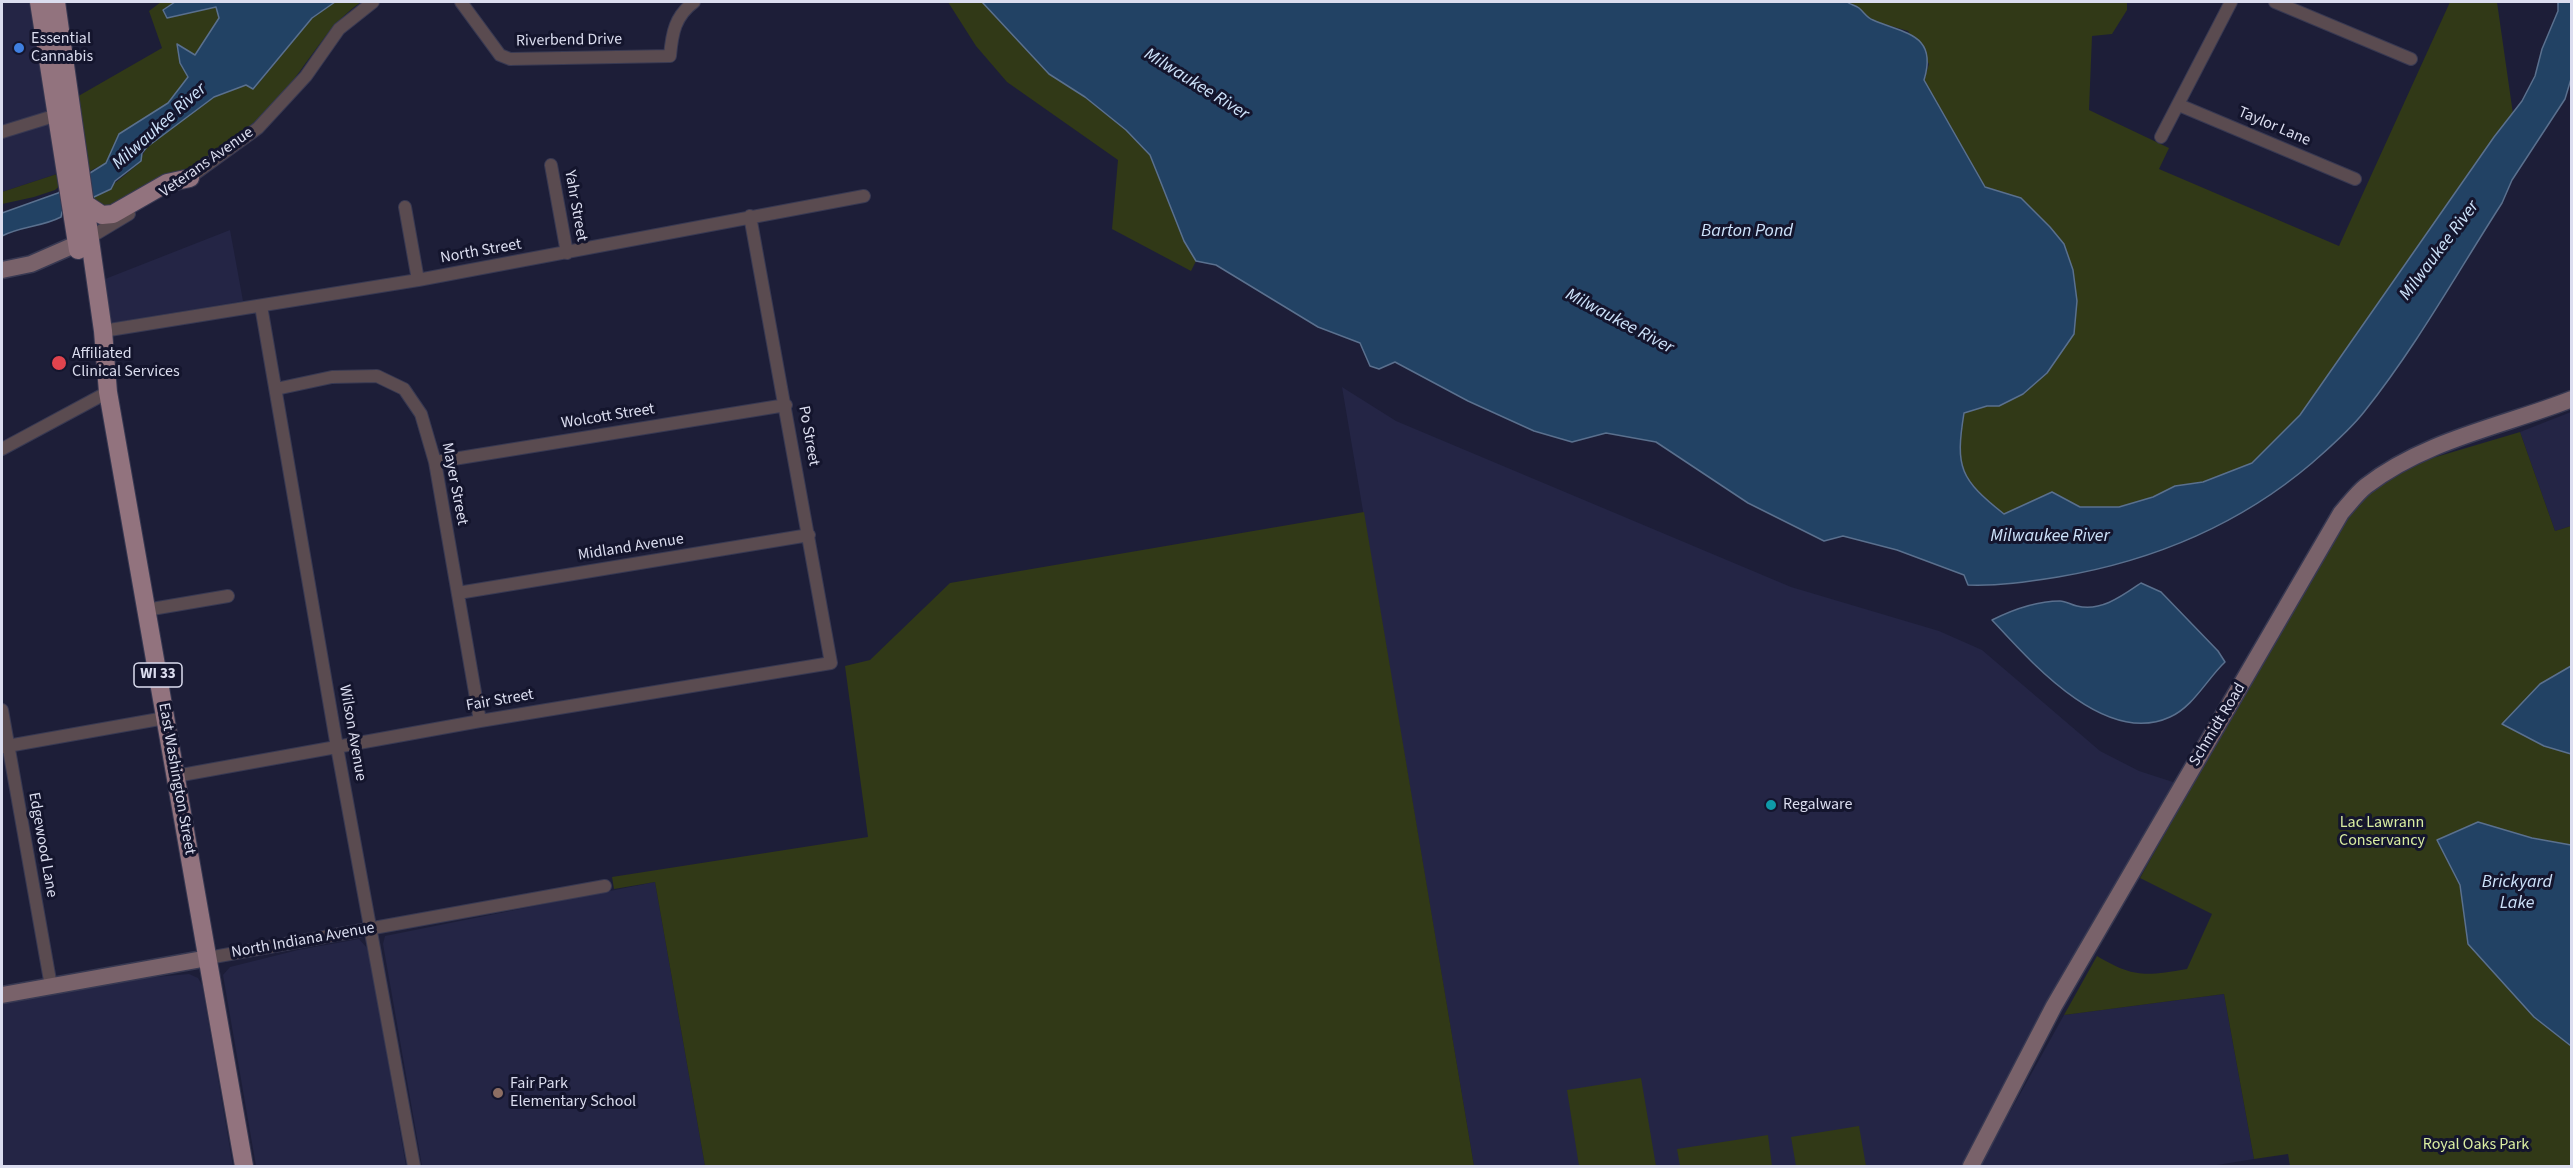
<!DOCTYPE html>
<style>
body{margin:0}
#map{position:relative;width:2573px;height:1168px;overflow:hidden;background:#1d1e38;font-family:"Source Sans 3",sans-serif}
canvas{display:block}
.frame{position:absolute;inset:0;border:3px solid #dbddef;pointer-events:none}
</style>
<div id="map">
<canvas width="2573" height="1168"></canvas>
<div class="frame"></div>
</div>
<script>
const ctx = document.querySelector('canvas').getContext('2d');
ctx.lineJoin = 'round';
function fill(path, color) { ctx.fillStyle = color; ctx.fill(path, 'evenodd'); }
function stroke(path, color, width, dash) { ctx.strokeStyle = color; ctx.lineWidth = width; ctx.lineCap = dash ? 'butt' : 'round'; ctx.setLineDash(dash || []); ctx.stroke(path); }
function label(font, color, halo, rows, align = 'center') {
  ctx.font = font + ' "Source Sans 3",sans-serif'; ctx.lineWidth = 6; ctx.setLineDash([]); ctx.textBaseline = 'middle'; ctx.strokeStyle = halo; ctx.fillStyle = color; for (const [text, x, y, turn = 0] of rows) {
    ctx.save(); ctx.translate(x, y); ctx.rotate((+turn || 0) * Math.PI / 180); ctx.textAlign = isNaN(turn) ? turn : align; if (halo) ctx.strokeText(text, 0, 0); ctx.fillText(text, 0, 0); ctx.restore();
  }
}
fill(new Path2D(`
 M2 2H32L60 173 2 192Z
 M230 230 243 301 109 323 100 281Z
 M1342 387 1396 421 1791 587 1939 631 1982 650 2100 751 2139 771 2176 783 1966 1166H1474Z
 M2571 412V526L2555 531 2520 432Z
 M655 882 705 1166H422L383 944 385 936Z
 M359 939 367 948 371 963 406 1166H256L223 975 230 967 298 950Z
 M189 974 198 978 202 985 233 1166H2V1003L144 978Z
 M2224 994 2254 1159 2211 1166H1980L2064 1015Z`), '#242545');
fill(new Path2D(`
 M161 2H175L163 10 167 18 216 7 219 18 195 55 178 44 180 63 188 77 168 103 119 134 106 163 86 173 75 98 162 48 149 11Z
 M335 2H361C324 27 305 71 274 103 232 148 175 176 122 206L103 208 93 197 103 192 120 179 137 165 147 147 214 97 246 85 254 89 312 18Z
 M948 2H982L1049 74 1085 97 1126 130 1150 155 1184 241 1196 261 1191 271 1112 229 1118 160 1007 82 976 46Z
 M1847 2H2127V10L2112 34 2092 36 2089 110 2169 148 2159 169 2339 246 2450 2H2497L2513 114 2300 415 2252 463 2203 482 2175 486 2153 497 2119 507H2080L2052 492 2004 514C1960 477 1954 469 1964 413L1987 406H1999L2047 373 2057 355 2063 244 2021 198 1985 187 1924 80 1929 64 1908 31 1870 20 1858 7Z
 M60 173 62 184 55 190 34 197 2 204V192Z
 M2520 432 2555 531 2571 526V1166H2290L2288 1154 2254 1159 2224 994 2064 1015 2097 956C2134 978 2145 976 2187 969L2212 914 2140 878 2315 566 2364 495 2409 465Z
 M1364 512 1474 1166H705L655 882 614 889 612 877 868 837 845 666 870 660 950 583Z
 M1641 1078 1656 1166H1579L1567 1090Z
 M1859 1126 1866 1166H1796L1791 1137Z
 M1768 1135 1772 1166H1680L1677 1149Z`), '#313917');
const water = new Path2D(`
 M175 2H335L312 18 253 89 246 85 214 97 147 147 142 153 141 161 115 181 111 189 62 212 61 217C42 227 21 226 2 236V213L58 193 106 163 119 134 168 103 188 77 180 63 177 44 195 55 219 18 216 7 167 18 163 10Z
 M982 2H1847C1851 5 1855 5 1859 8 1864 12 1867 18 1873 20 1905 34 1938 34 1924 80L1985 187 2021 198 2050 227 2064 244 2073 270 2077 301 2074 334 2047 373 2023 394 1999 406H1987L1964 413C1955 468 1960 479 2004 514L2052 492 2080 507H2119L2153 497 2175 486 2203 482 2252 463 2300 415 2494 137 2522 101 2535 76 2542 49 2558 11V2H2571V79L2565 99 2512 180 2502 203C2457 273 2416 347 2364 412 2349 431 2330 447 2312 463 2238 526 2153 561 2058 577 2027 582 1999 586 1968 585L1964 575 1897 550 1843 536 1824 541 1748 503 1656 442 1606 433 1572 442 1534 431 1468 401 1395 362 1379 369 1370 366 1360 343 1318 327 1216 265 1196 261 1184 241 1150 155 1126 130 1085 97 1049 74Z
 M2141 583 2161 592 2218 651 2225 662C2207 679 2193 707 2170 717 2105 747 2031 662 1992 620 2012 610 2037 601 2060 601 2066 601 2071 605 2077 606 2101 612 2122 596 2141 583Z
 M2571 666V754L2544 746 2502 724 2540 684Z
 M2478 822 2532 838 2571 845V1046L2534 1017 2468 944 2460 885 2437 840Z`);
fill(water, '#224264');
stroke(water, '#5a708e', 1.5);
const street = new Path2D(`
 M461 2 500 55 510 59 670 56C672 33 675 16 694 2
 M2275 2 2411 59
 M2179 105 2355 179
 M2 132 57 115
 M2161 137 2231 2
 M551 165 567 253
 M185 181 258 128 306 76 339 29 373 2
 M405 207 418 280
 M89 238 129 214
 M261 306 337 747 414 1166
 M103 331 418 280 864 196
 M276 389 332 377 377 376 404 389 421 414 435 462 480 721
 M2 449 108 392
 M435 462 786 405
 M458 593 809 535
 M146 610 228 596
 M2 710 51 986
 M2 747 165 718
 M176 776 480 721 831 663 750 216
 M208 958 605 886`);
const secondary = new Path2D(`
 M2 270 31 264 88 239
 M2 995 208 958
 M1971 1166 2054 1006 2341 513C2349 504 2357 493 2366 486 2425 440 2503 426 2572 399`);
const primary = new Path2D(`
 M39 2 78 250
 M56 2 103 331 108 392 244 1166
 M84 203 102 215 113 214 167 183 190 178`);
stroke(street, '#383952', 14);
stroke(secondary, '#383952', 19);
stroke(primary, '#383952', 20);
stroke(street, '#5a4b50', 12);
stroke(secondary, '#79626a', 16);
stroke(primary, '#92737e', 18);
for (const [x, y, r, color] of [
 [19,48,6,"#3f7fe0"],
 [59,363,8,"#e0444e"],
 [1771,805,6,"#0f9aa8"],
 [498,1093,6,"#8d6e63"]
]) { const dot = new Path2D(); dot.arc(x, y, r, 0, 2 * Math.PI); ctx.fillStyle = color; ctx.fill(dot); stroke(dot, '#14152d', 2); }
for (const [x, y, w] of [
 [158,675,48]
]) { const box = new Path2D(); box.roundRect(x - w / 2, y - 12, w, 24, 4.5); ctx.fillStyle = '#14152d'; ctx.fill(box); stroke(box, '#dbddef', 1.5); }
label('bold 15px', '#dbddef', null, [
 ["WI 33",158,675]
]);
label('16px', '#dbddef', '#14152d', [
 ["Essential",31,39],
 ["Cannabis",31,57],
 ["Affiliated",72,354],
 ["Clinical Services",72,372],
 ["Regalware",1783,805],
 ["Fair Park",510,1084],
 ["Elementary School",510,1102]
], 'left');
label('16px', '#dbddef', '#14152d', [
 ["Riverbend Drive",569,41,-1],
 ["Taylor Lane",2274,127,23],
 ["Veterans Avenue",207,163,-35],
 ["Yahr Street",575,206,80],
 ["North Street",481,252,-10],
 ["Wolcott Street",608,417,-9],
 ["Po Street",808,436,80],
 ["Mayer Street",454,484,79],
 ["Midland Avenue",631,548,-9],
 ["Fair Street",500,701,-10],
 ["Schmidt Road",2218,725,-59],
 ["Wilson Avenue",352,733,80],
 ["East Washington Street",176,779,80],
 ["Edgewood Lane",42,845,80],
 ["North Indiana Avenue",303,941,-10]
]);
label('16px', '#d9eda1', '#14152d', [
 ["Lac Lawrann",2382,823],
 ["Conservancy",2382,841],
 ["Royal Oaks Park",2476,1145]
]);
label('italic 18px', '#cee3fb', '#14152d', [
 ["Milwaukee River",1196,85,32],
 ["Milwaukee River",160,127,-42],
 ["Barton Pond",1747,232],
 ["Milwaukee River",2440,251,-53],
 ["Milwaukee River",1619,322,28],
 ["Milwaukee River",2050,537],
 ["Brickyard",2517,883],
 ["Lake",2517,904]
]);
</script>
